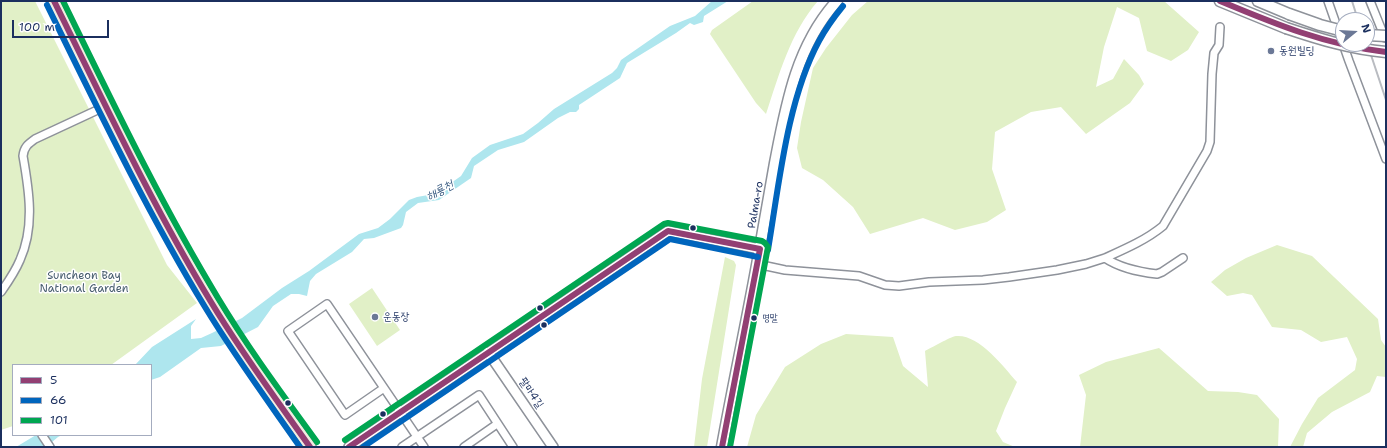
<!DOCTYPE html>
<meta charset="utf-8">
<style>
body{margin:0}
#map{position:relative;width:1387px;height:448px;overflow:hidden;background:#fff;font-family:"Shantell Sans",sans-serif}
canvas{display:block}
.frame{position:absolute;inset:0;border:2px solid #1b2f5e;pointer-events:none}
.legend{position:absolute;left:12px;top:364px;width:140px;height:72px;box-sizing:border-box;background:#fff;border:1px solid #a4acbf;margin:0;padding:5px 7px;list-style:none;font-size:12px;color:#1b2f5e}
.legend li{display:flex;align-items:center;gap:8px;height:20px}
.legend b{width:20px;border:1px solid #a4acbf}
.north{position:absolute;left:1335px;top:12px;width:40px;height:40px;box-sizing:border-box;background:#fff;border:1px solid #a4acbf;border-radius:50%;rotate:72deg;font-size:11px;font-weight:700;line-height:16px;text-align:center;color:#1b2f5e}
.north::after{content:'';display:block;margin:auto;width:14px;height:18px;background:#6b7896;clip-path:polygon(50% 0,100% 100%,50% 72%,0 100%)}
.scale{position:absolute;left:12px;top:20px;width:97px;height:18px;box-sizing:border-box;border:2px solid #1b2f5e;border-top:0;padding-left:5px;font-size:12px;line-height:14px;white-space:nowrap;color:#1b2f5e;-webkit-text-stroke:3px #fff;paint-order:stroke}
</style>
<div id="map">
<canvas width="1387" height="448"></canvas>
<div class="frame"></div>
<ul class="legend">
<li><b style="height:5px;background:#923f73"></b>5</li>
<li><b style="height:5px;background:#0065bd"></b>66</li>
<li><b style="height:5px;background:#00a651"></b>101</li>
</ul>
<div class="north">N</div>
<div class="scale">100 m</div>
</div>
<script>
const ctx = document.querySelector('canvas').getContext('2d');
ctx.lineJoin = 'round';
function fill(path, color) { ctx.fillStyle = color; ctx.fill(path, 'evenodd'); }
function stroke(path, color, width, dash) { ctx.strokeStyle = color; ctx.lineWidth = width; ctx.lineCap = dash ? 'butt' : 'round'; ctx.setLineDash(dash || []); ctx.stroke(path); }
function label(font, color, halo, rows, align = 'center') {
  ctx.font = font + ' "Shantell Sans","Poor Story",sans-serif'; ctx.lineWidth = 3; ctx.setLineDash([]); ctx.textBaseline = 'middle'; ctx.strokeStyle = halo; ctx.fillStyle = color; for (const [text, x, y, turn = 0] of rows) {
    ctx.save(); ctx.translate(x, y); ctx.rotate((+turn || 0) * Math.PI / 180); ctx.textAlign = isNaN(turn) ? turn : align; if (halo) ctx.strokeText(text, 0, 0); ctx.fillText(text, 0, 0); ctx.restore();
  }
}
fill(new Path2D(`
 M1 1H35L167 265 197 303 111 365H13V426L1 430Z
 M753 1H818C790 33 779 75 766 114L756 103 710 34 712 30Z
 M868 1H1164L1199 32 1188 50 1171 61 1147 51 1139 18 1117 7 1104 47 1096 87 1113 79 1124 59 1139 75 1144 84 1130 103 1086 134 1061 107 1031 112 995 132 992 169 1006 210 987 222 955 230 923 218 870 234 853 207 823 180 802 168 797 148 801 122 813 68 826 48 852 15Z
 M1277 245 1312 256 1378 319 1381 340 1386 347V377L1377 376 1370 392 1332 412 1307 433 1303 447H1290L1302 424 1318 398 1355 370 1357 359 1347 337 1321 342 1301 330 1272 327 1252 295 1243 293 1227 296 1211 282 1225 270 1246 258Z
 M725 257 734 261 736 265 707 447H694L702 379Z
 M372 288 400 330 377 346 349 304Z
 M846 334 893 337 903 366 928 387 925 351C931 348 950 337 956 336 979 334 1003 366 1017 382L1005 408 996 431 1003 442 1015 447H747L756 415 785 367 821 344Z
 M1159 348 1208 391 1238 392 1257 395 1279 419 1278 447H1080L1086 395 1079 375 1106 362Z`), '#e1f0c7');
fill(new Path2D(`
 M712 1H728L704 16 703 22 694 25 690 23 676 33 627 63 620 78 579 105V109L576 112H570L558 118 524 142 498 150 474 166 471 178 439 200 418 203 406 212 403 225 401 228 374 238 364 239 352 252 316 274 310 281 307 296 299 294H291L273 306 258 327 221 346 201 348 160 377 151 380V365H135L152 347 196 319 191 326V339L201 338 212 333 242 318 282 288 309 271 359 234 378 228 390 219 409 200 417 197 434 194 441 187 451 183 461 176 472 158 490 145 523 134 538 123 554 109 612 73 617 68 621 60 670 26 695 16Z
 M36 435H62L58 437 46 447H16Z`), '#aee6ee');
const minor = new Path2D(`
 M1328 1 1349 61 1386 159
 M1370 1 1385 38
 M1105 258C1125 249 1146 240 1163 226L1207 151 1210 142 1212 74 1214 53 1219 45 1220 27
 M757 264 785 270 859 276 885 285 899 286 929 282 983 280 1009 277 1057 270 1086 264 1105 258C1120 268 1139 272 1157 274L1162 272 1183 258
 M1 292C8 282 15 272 20 260 35 227 29 190 23 156 24 147 28 144 35 139L106 106
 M384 388 345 415 288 331 327 304 424 447
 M42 435 50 447
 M402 447 479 395 513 447
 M464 447 497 424`);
const tertiary = new Path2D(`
 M488 352 553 447
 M349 447 668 231 760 249`);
const secondary = new Path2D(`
 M1220 1 1286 28
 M1258 1 1289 14
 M722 447C733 386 746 326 757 265 763 231 769 197 775 163 786 106 796 46 837 1`);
const primary = new Path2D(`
 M54 1C104 102 152 205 211 302 241 352 276 398 310 447`);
stroke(minor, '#8e929a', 10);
stroke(tertiary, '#8e929a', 12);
stroke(secondary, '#8e929a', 13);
stroke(primary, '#8e929a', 14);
stroke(minor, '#fff', 7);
stroke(tertiary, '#fff', 9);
stroke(secondary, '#fff', 10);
stroke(primary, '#f0ede1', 11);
stroke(new Path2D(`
 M1352 1 1358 20
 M1367 43 1386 100`), '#b9bcc1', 2);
const secondaryBridge = new Path2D(`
 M1289 14 1320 25 1343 31
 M1286 28C1319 39 1351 49 1386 52
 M1367 35 1386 36`);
stroke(secondaryBridge, '#8e929a', 13, []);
stroke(secondaryBridge, '#fff', 10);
stroke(new Path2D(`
 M54 1C104 102 152 205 211 302 241 352 276 399 310 447
 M1220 1C1275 24 1326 45 1386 52
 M349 447 668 231 760 249
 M722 447 760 249`), '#923f73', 6);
stroke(new Path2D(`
 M47 5C97 107 146 210 205 307 234 355 268 401 300 447
 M768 250C779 185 787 100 819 41 826 28 834 17 843 6
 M363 447 670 239 758 257`), '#0065bd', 6);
stroke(new Path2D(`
 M63 1C112 101 160 202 218 298 248 348 283 395 317 442
 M345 440 664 224 668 223 762 241 765 243 768 247 730 447`), '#00a651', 6);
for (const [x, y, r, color] of [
 [1271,51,4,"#6b7896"],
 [693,228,3.5,"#1b2f5e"],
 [540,308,3.5,"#1b2f5e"],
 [375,317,4,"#6b7896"],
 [754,318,3.5,"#1b2f5e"],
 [544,325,3.5,"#1b2f5e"],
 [288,403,3.5,"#1b2f5e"],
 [383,414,3.5,"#1b2f5e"]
]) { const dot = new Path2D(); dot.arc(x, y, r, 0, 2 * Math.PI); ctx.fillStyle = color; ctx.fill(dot); stroke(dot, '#fff', 1.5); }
label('10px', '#1b2f5e', '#fff', [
 ["명말",762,318]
], 'left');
label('11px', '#1b2f5e', '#fff', [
 ["동원빌딩",1279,51],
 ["운동장",383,317]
], 'left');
label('11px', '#1b2f5e', '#fff', [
 ["Palma-ro",756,205,-80],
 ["팔마4길",531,393,56]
]);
label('11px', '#465c6d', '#fff', [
 ["Suncheon Bay",84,276],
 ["National Garden",84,289]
]);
label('italic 12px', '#375a80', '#fff', [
 ["해룡천",440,191,-28]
]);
</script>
